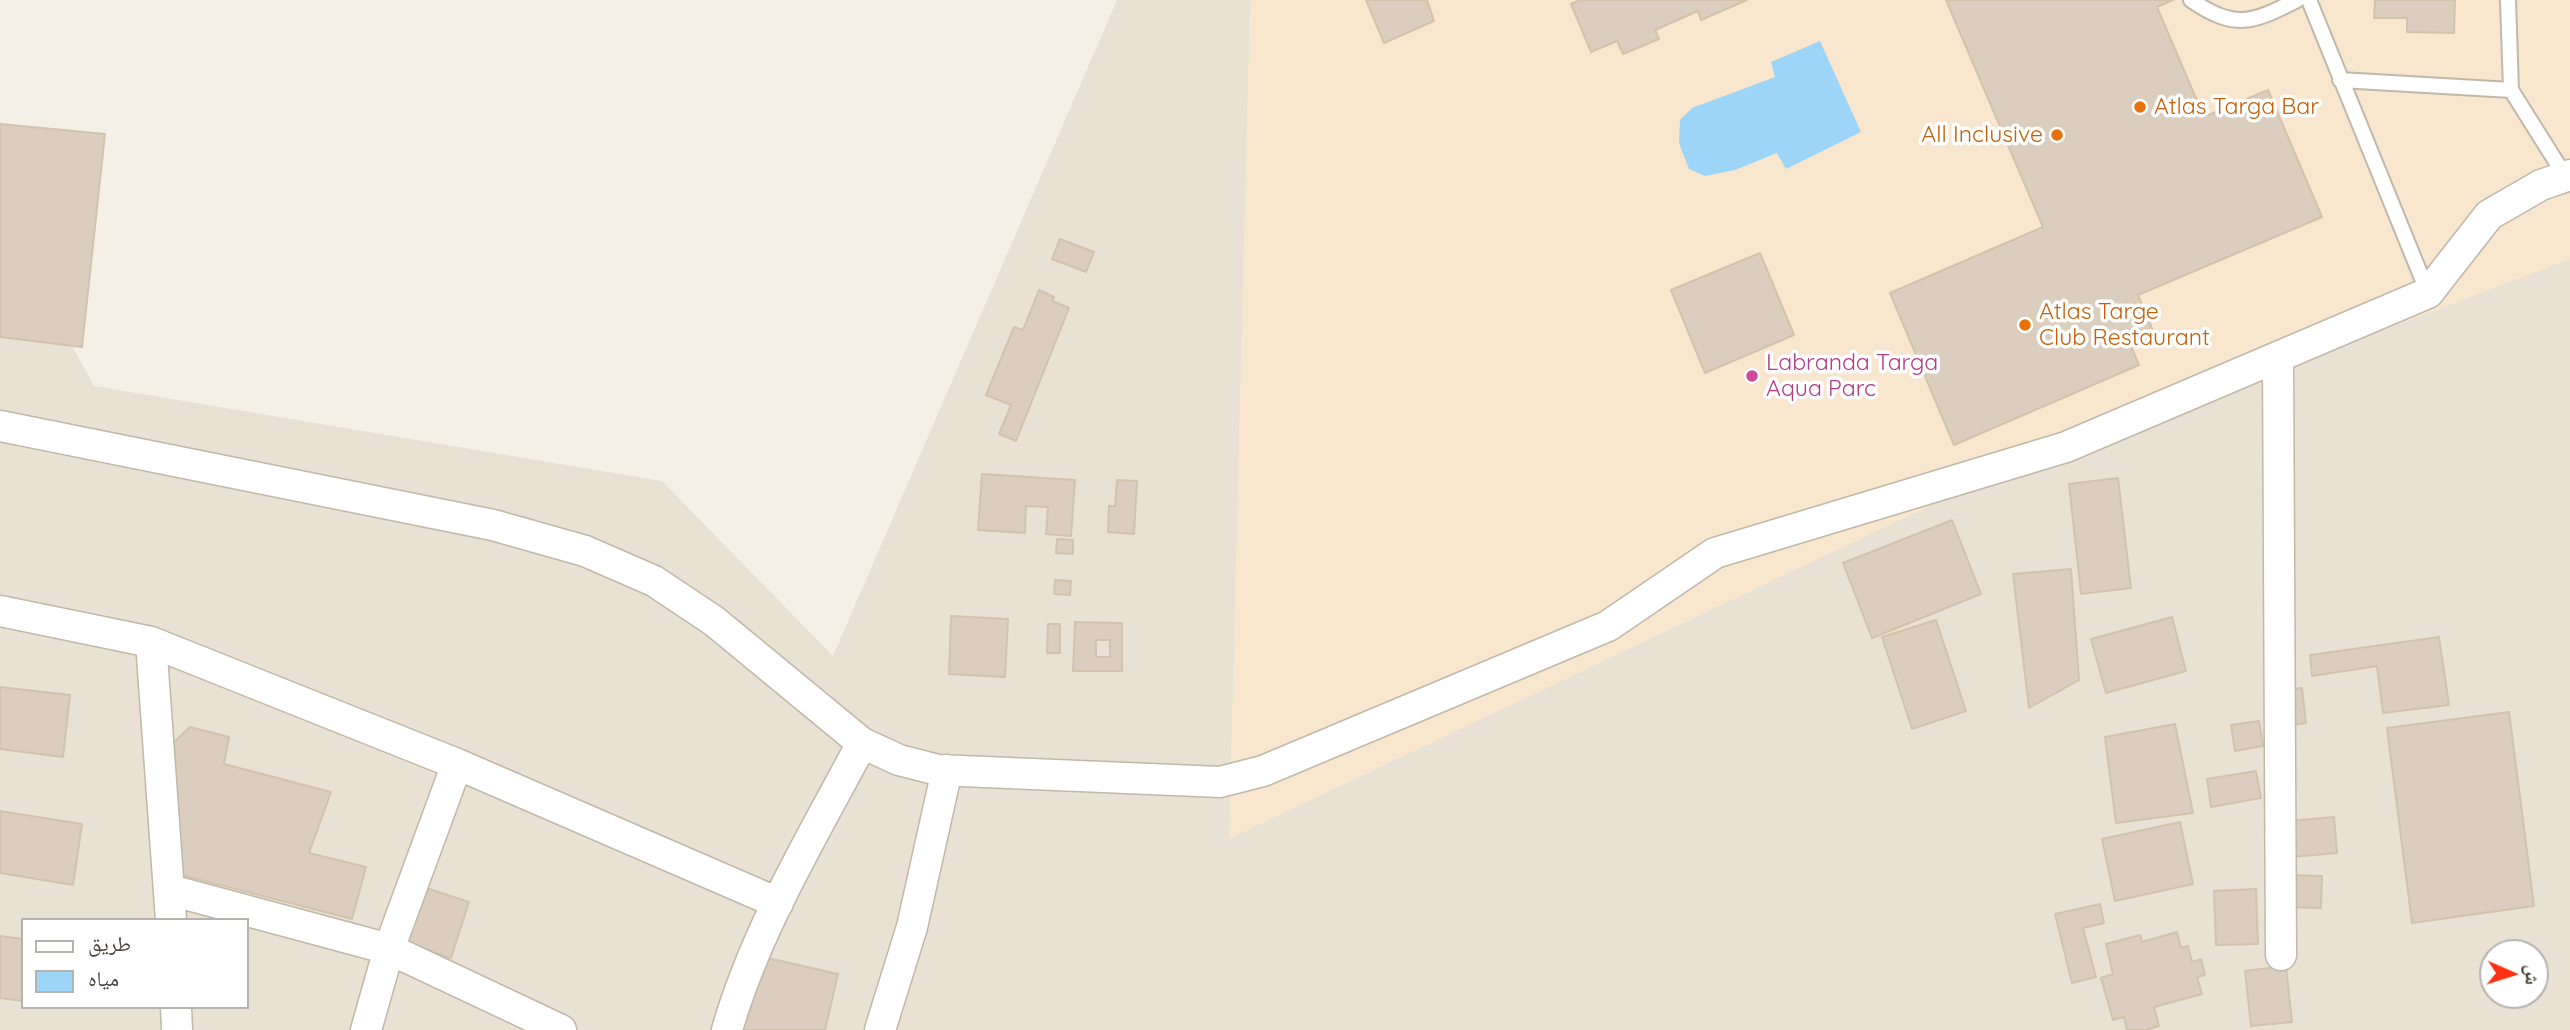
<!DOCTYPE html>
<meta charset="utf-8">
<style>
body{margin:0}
#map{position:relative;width:2570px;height:1030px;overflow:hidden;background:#f5f0e6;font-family:Quicksand,"Noto Naskh Arabic",sans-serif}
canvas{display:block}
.legend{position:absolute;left:21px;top:918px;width:228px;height:91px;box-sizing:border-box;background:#fff;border:2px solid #b6b3ae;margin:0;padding:9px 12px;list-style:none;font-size:21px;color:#494035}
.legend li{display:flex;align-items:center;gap:14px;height:35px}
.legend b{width:35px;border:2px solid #b6b3ae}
.north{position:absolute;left:2479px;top:939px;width:70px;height:70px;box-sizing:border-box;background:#fff;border:2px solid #b6b3ae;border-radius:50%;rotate:93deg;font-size:19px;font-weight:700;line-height:28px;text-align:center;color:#494035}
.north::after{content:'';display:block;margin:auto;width:24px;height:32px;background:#ff3013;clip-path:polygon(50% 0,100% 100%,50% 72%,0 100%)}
</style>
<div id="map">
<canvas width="2570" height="1030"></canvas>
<ul class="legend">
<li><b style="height:9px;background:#fff"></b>طريق</li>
<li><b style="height:19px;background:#9dd5f8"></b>مياه</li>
</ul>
<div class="north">ش</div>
</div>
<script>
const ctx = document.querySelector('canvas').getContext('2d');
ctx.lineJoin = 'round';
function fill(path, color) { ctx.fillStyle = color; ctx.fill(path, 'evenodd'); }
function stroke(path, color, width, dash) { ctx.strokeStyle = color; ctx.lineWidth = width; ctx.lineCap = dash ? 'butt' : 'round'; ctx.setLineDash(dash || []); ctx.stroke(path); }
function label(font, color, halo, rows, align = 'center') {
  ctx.font = font + ' Quicksand,sans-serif'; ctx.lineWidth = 7; ctx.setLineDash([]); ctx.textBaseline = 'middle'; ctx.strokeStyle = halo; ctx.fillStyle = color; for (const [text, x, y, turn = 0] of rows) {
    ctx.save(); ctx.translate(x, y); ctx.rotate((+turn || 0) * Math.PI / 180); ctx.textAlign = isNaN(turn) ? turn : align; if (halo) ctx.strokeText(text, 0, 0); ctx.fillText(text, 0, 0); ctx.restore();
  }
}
fill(new Path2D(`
 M1117 0H2570V1030H0V213L94 386 662 481 833 656ZM23 920H247V1007H23ZM2493 953H2535V995H2493Z`), '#e9e2d4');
fill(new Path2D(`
 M1250 0H2570V259L1957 493 1229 839Z`), '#f9e6cf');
fill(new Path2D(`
 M1820 41 1861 132 1786 169 1777 153 1735 170 1705 176 1689 169 1679 143 1680 120 1692 108 1775 77 1771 62Z`), '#9dd5f8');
const building = new Path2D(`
 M1366 0H1427L1434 21 1384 43Z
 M1580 0H1747L1701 20 1698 11 1655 30 1659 39 1623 54 1617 41 1591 52 1571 4Z
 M1946 0H2173L2157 7 2204 117 2268 90 2322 217 2138 295 2155 336 2131 346 2139 365 1954 445 1890 293 2043 227Z
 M2375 0H2455L2454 33 2407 32V18H2374Z
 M0 124 105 134 82 347 0 337Z
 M1060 239 1094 252 1086 272 1052 259Z
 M1760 253 1794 335 1705 373 1671 290Z
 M1039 290 1054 297 1052 301 1069 308 1016 441 999 434 1011 405 986 395 1014 327 1023 330Z
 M982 474 1075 480 1071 536 1046 534 1048 507 1026 506 1025 533 978 530Z
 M2118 478 2131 588 2081 594 2069 484Z
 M1117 480 1137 481 1134 534 1108 532 1109 506H1115Z
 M1952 520 1981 594 1872 638 1843 563Z
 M1057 539 1073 540V554L1056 553Z
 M2071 569 2079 680 2029 708 2013 574Z
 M1055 580 1071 581 1070 595 1054 594Z
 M951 616 1008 619 1005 677 949 674Z
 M2172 617 2186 671 2106 693 2091 639Z
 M1936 620 1966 711 1912 729 1882 637Z
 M1075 622 1122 623V671H1073ZM1096 640H1110V657H1096Z
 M1048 624H1060V653H1047Z
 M2439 637 2449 705 2383 713 2377 666 2312 676 2310 655Z
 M0 687 70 695 63 757 0 749Z
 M2302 688 2306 723 2288 726 2284 690Z
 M2509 712 2534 906 2412 923 2387 728Z
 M2259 721 2263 746 2235 751 2231 725Z
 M2175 724 2193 813 2116 823 2105 737Z
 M190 727 229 737 224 764 331 792 309 853 366 867 352 919 174 873 169 747Z
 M2256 771 2261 798 2211 807 2207 779Z
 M0 811 82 824 73 885 0 873Z
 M2334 817 2337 853 2291 857 2288 821Z
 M2180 822 2193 884 2115 901 2102 839Z
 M2289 875 2322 876 2321 908 2288 907Z
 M420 886 469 902 451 958 402 942Z
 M2256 889 2258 944 2216 945 2214 891Z
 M2100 904 2104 923 2083 928 2096 977 2072 983 2055 914Z
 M2177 932 2181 948 2188 946 2192 962 2201 959 2205 975 2197 977 2202 994 2154 1007 2159 1026 2145 1030H2127L2124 1017 2113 1020 2101 978 2113 974 2106 944 2140 935 2142 942Z
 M0 936 23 939V1001L0 998Z
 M759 956 838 974 825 1030H742Z
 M2286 966 2292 1022 2251 1026 2245 971Z`);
fill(building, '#dbcebe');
stroke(building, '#d3c3ad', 2);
const service = new Path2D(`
 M2191 0C2235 30 2252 23 2297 0
 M2309 0 2428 293
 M2508 0 2511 90 2565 176
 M2340 80 2511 90`);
const minor = new Path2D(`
 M2278 357 2281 955
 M0 426 493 525 585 551 654 581 714 621 862 743 899 760 938 770 1220 782 1263 771 1608 626 1715 553 2066 447 2428 293 2489 215 2541 185 2570 175
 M0 611 151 642 457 764 778 903
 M151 642 171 920
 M170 890 389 949 561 1030
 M176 1007 177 1030
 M366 1030 389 949 457 764
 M727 1030C756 929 813 836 862 743
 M880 1030 912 927 947 770`);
stroke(service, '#c1b8a8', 18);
stroke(minor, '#c1b8a8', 33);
stroke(service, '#fff', 14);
stroke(minor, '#fff', 30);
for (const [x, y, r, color] of [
 [2140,107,7,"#e8710a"],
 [2057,135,7,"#e8710a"],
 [2025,325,7,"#e8710a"],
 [1752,376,7,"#d1479c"]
]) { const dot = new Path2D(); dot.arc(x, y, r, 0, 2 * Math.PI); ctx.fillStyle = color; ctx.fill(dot); stroke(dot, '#fff', 2.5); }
label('23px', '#c56008', '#fff', [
 ["Atlas Targa Bar",2154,107],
 ["All Inclusive",2043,135,"right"],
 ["Atlas Targe",2039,312],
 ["Club Restaurant",2039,338]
], 'left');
label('23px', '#b23c85', '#fff', [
 ["Labranda Targa",1766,363],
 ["Aqua Parc",1766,389]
], 'left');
</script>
